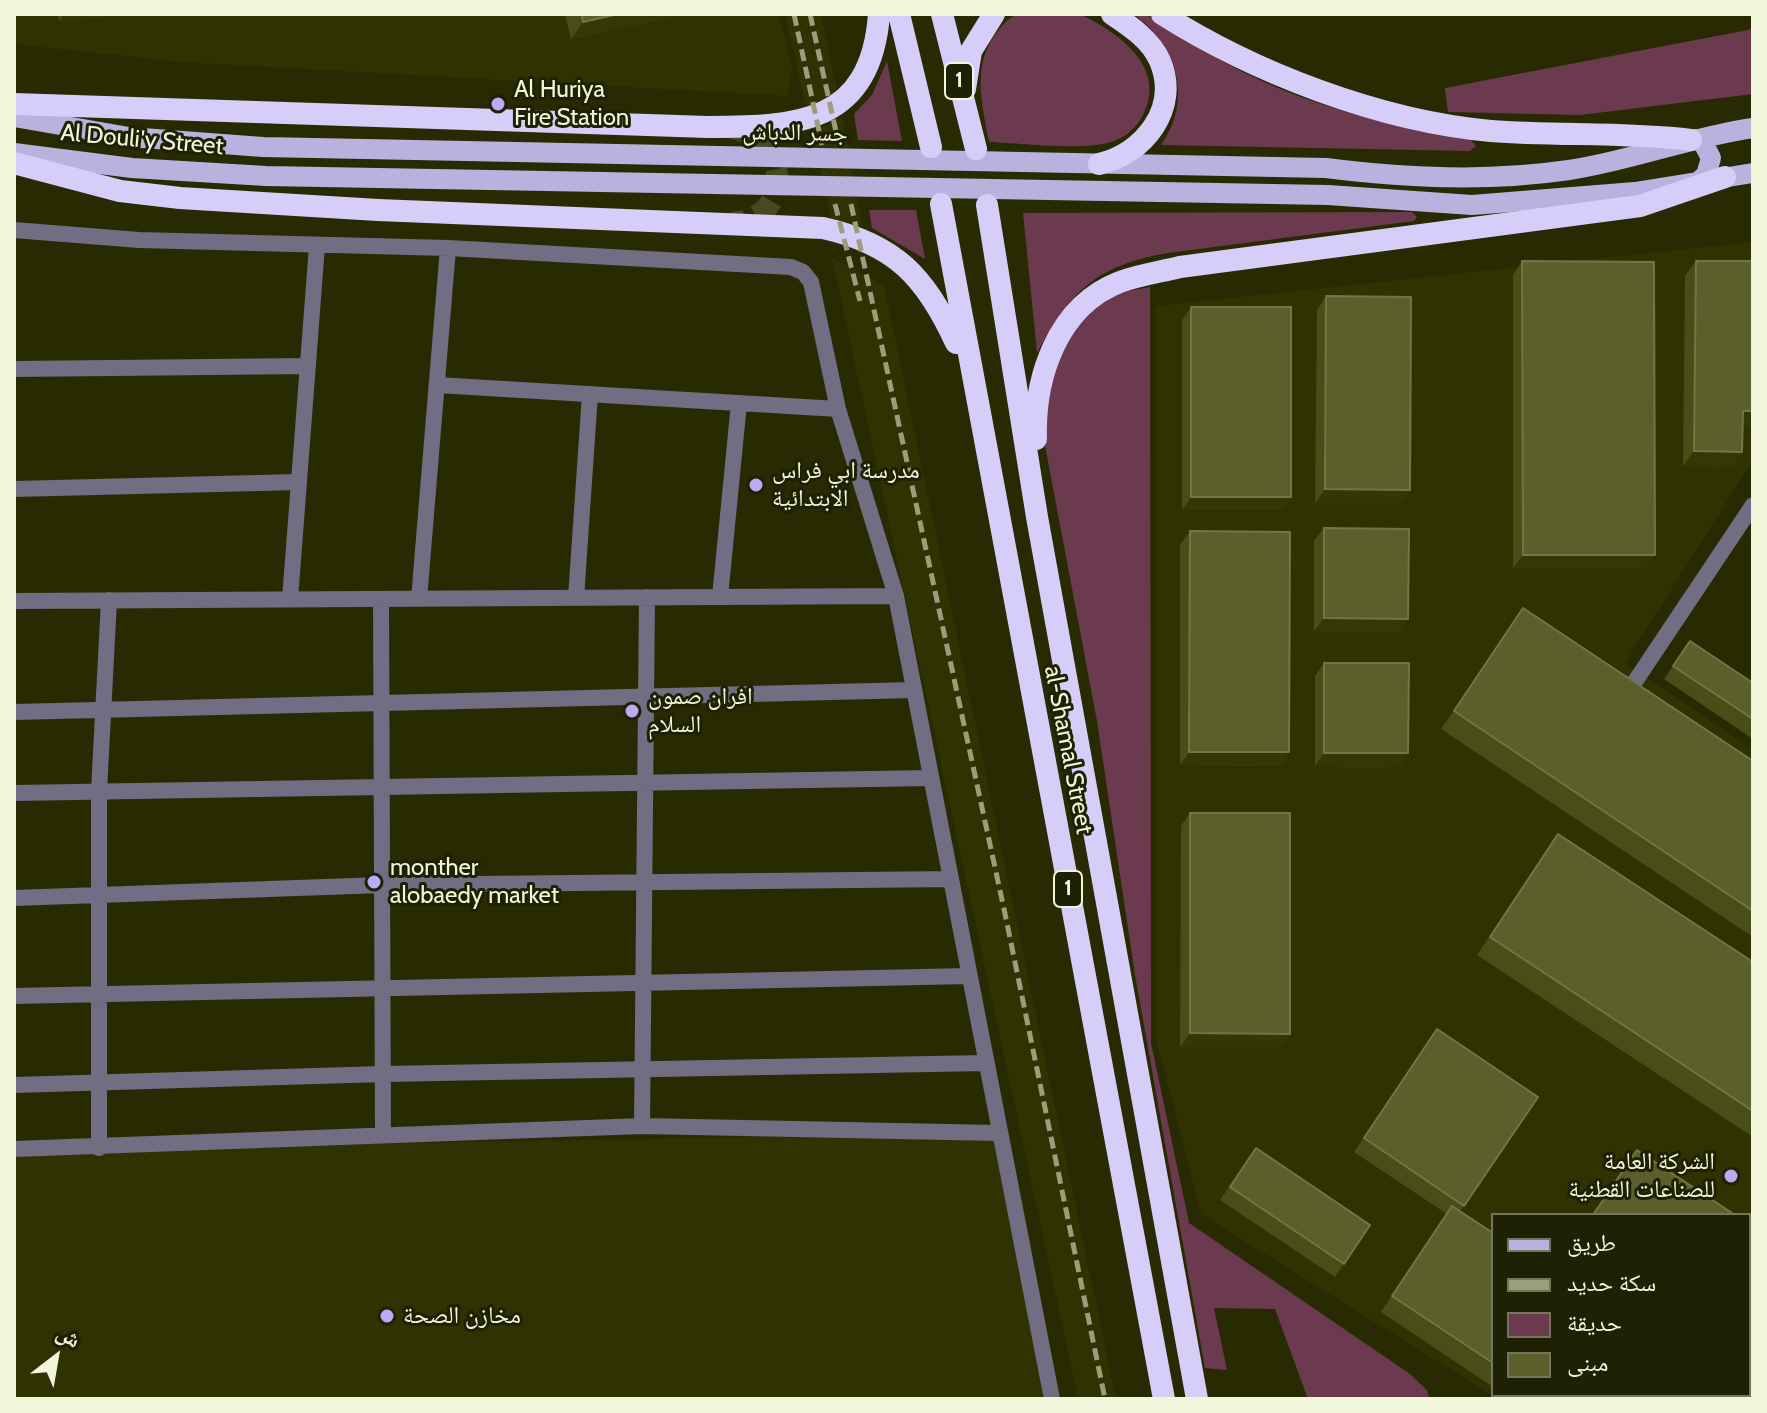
<!DOCTYPE html>
<meta charset="utf-8">
<style>
body{margin:0}
#map{position:relative;width:1767px;height:1413px;overflow:hidden;background:#282b02;font-family:Cabin,"Noto Naskh Arabic",sans-serif}
canvas{display:block}
.frame{position:absolute;inset:0;border:16px solid #f1f5d9;pointer-events:none}
.legend{position:absolute;left:1491px;top:1213px;width:260px;height:184px;box-sizing:border-box;background:#1f2105;border:2px solid #73765a;margin:0;padding:10px 14px;list-style:none;font-size:24px;color:#f1f5d9}
.legend li{display:flex;align-items:center;gap:16px;height:40px}
.legend b{width:40px;border:2px solid #73765a}
.north{position:absolute;left:16px;top:1317px;width:80px;height:80px;-webkit-text-stroke:6px #1f2105;paint-order:stroke;rotate:31deg;font-size:22px;font-weight:700;line-height:32px;text-align:center;color:#f1f5d9}
.north::after{content:'';display:block;margin:auto;width:28px;height:36px;background:#f1f5d9;clip-path:polygon(50% 0,100% 100%,50% 72%,0 100%)}
</style>
<div id="map">
<canvas width="1767" height="1413"></canvas>
<div class="frame"></div>
<ul class="legend">
<li><b style="height:10px;background:#b9b1de"></b>طريق</li>
<li><b style="height:10px;background:#9a9e7c"></b>سكة حديد</li>
<li><b style="height:22px;background:#6c3a4f"></b>حديقة</li>
<li><b style="height:22px;background:#5b5f2b"></b>مبنى</li>
</ul>
<div class="north">ش</div>
</div>
<script>
const ctx = document.querySelector('canvas').getContext('2d');
ctx.lineJoin = 'round';
function fill(path, color) { ctx.fillStyle = color; ctx.fill(path, 'evenodd'); }
function stroke(path, color, width, dash) { ctx.strokeStyle = color; ctx.lineWidth = width; ctx.lineCap = dash ? 'butt' : 'round'; ctx.setLineDash(dash || []); ctx.stroke(path); }
function label(font, color, halo, rows, align = 'center') {
  ctx.font = font + ' Cabin,"Noto Naskh Arabic",sans-serif'; ctx.lineWidth = 6; ctx.setLineDash([]); ctx.textBaseline = 'middle'; ctx.strokeStyle = halo; ctx.fillStyle = color; for (const [text, x, y, turn = 0] of rows) {
    ctx.save(); ctx.translate(x, y); ctx.rotate((+turn || 0) * Math.PI / 180); ctx.textAlign = isNaN(turn) ? turn : align; if (halo) ctx.strokeText(text, 0, 0); ctx.fillText(text, 0, 0); ctx.restore();
  }
}
fill(new Path2D(`
 M14 14H779L792 66 788 96 180 62 14 44Z
 M785 14H821L837 89 807 112Z
 M842 116 862 226 831 219 813 133Z
 M1753 242V460L1625 663 1753 750V1399H1498L1201 1214 1156 1038V306ZM1493 1215H1749V1395H1493Z
 M832 258 884 285 1116 1399H1078Z
 M999 1133 1052 1399H14V1150Z`), '#303301');
fill(new Path2D(`
 M1079 14C1117 31 1168 67 1143 115 1136 128 1125 138 1111 142 1084 151 1019 143 989 142 982 103 971 66 997 32 1003 24 1011 15 1022 14 1040 12 1061 14 1079 14Z
 M1133 14H1145C1171 30 1197 48 1224 62 1299 104 1386 125 1470 139L1476 146 1470 151 1161 145C1194 99 1177 44 1133 14Z
 M1753 29V94L1580 115 1448 112 1445 88Z
 M887 61 902 141 858 140 854 114 872 95Z
 M869 210H916L925 259 872 228Z
 M1412 212 1417 217 1414 221 1168 253C1094 266 1072 291 1037 353L1023 213Z
 M1150 287 1151 1043 1189 1223 1410 1374 1427 1390 1429 1399H1308L1275 1309 1214 1308 1227 1370 1205 1368 1135 975 1097 721 1044 440C1043 387 1064 313 1120 294 1129 290 1140 289 1150 287Z`), '#6c3a4f');
stroke(new Path2D(`
 M730 127C794 142 792 220 731 223`), '#464922', 22, [22, 11]);
stroke(new Path2D(`
 M14 230 139 240 448 248 791 267 803 272 811 282 838 409 896 596 1052 1399
 M14 369 308 366
 M437 385 838 409
 M14 489 299 482
 M720 597 739 403
 M576 598 590 394
 M290 599 317 246
 M419 599 448 248
 M381 600 383 1135
 M14 601 896 596
 M1634 683 1753 505
 M14 712 914 690
 M14 793 931 778
 M14 898 382 885 951 879
 M14 996 969 976
 M14 1085 383 1074 986 1063
 M642 1126 647 597
 M99 1148V791L109 600
 M14 1149 642 1126 999 1133`), '#716d82', 16);
stroke(new Path2D(`
 M14 117 129 137 263 147 1326 168C1408 178 1487 182 1569 170 1631 161 1690 137 1753 128
 M1696 139 1703 143 1711 158 1706 175 1700 180
 M14 153 132 168 266 176 1328 195 1472 205 1635 192 1753 173`), '#b9b1de', 20);
stroke(new Path2D(`
 M899 14 931 147
 M942 14 976 149
 M1162 14C1255 73 1380 121 1491 131 1557 136 1625 132 1691 140
 M965 89 971 51 994 14
 M14 104 708 127C797 127 871 124 879 14
 M14 163 120 191 180 198 378 210 823 228C895 244 926 277 956 343
 M1099 164C1144 154 1180 108 1160 61 1151 40 1130 26 1112 14
 M941 204 1164 1399
 M987 205 1037 517 1197 1399
 M1036 439C1034 378 1057 306 1120 282 1139 275 1160 272 1180 267L1640 206 1725 177`), '#d6cef9', 22);
stroke(new Path2D(`
 M794 14 822 145
 M810 14 839 145
 M835 204 860 301
 M851 204 1004 909 1105 1399`), '#9a9e7c', 5, [12, 6]);
fill(new Path2D(`
 M58 14H129L59 21Z
 M565 14H686L571 39Z
 M1522 261 1645 568H1513V275Z
 M1696 261 1743 426 1732 467 1683 466 1685 276Z
 M1326 296 1410 490 1400 503H1315L1317 310Z
 M1191 307 1282 510H1182V320Z
 M1324 528 1399 632 1314 631V541Z
 M1190 531 1289 752 1280 766 1180 765V545Z
 M1523 608 1753 761V937L1441 729Z
 M1690 641 1753 683V739L1664 679Z
 M1324 663 1399 767 1315 766V676Z
 M1190 813 1280 1047H1180L1181 826Z
 M1546 851 1753 962V1137L1477 955Z
 M1437 1029 1538 1097 1460 1211 1493 1233V1387L1381 1312 1447 1214 1354 1152Z
 M1256 1148 1370 1225 1335 1277 1220 1200Z
 M1504 1395H1749L1753 1399H1510Z`), '#494d16');
fill(new Path2D(`
 M64 14H129L59 21Z
 M618 14H686L571 39 583 22Z
 M1743 411H1753V426H1733Z
 M1694 451 1742 452 1732 467 1683 466Z
 M1325 489 1410 490 1400 503H1315Z
 M1191 497H1291L1282 510H1182Z
 M1523 555H1655L1645 568H1513Z
 M1324 618 1408 619 1399 632 1314 631Z
 M1189 752H1289L1280 766 1180 765Z
 M1324 753H1408L1399 767 1315 766Z
 M1190 1033 1290 1034 1280 1047H1180Z`), '#343805');
const building = new Path2D(`
 M582 14H618L583 22Z
 M1522 261 1654 262 1655 555H1523Z
 M1696 261H1753V411H1743L1742 452 1694 451Z
 M1326 296 1411 297 1410 490 1325 489Z
 M1191 307H1291V497H1191Z
 M1324 528 1409 529 1408 619 1324 618Z
 M1190 531 1290 532 1289 752H1189Z
 M1523 608 1753 761V911L1454 711Z
 M1690 641 1753 683V719L1673 666Z
 M1324 663H1409L1408 753H1324Z
 M1190 813H1290V1034L1190 1033Z
 M1558 834 1753 962V1111L1490 937Z
 M1437 1029 1538 1097 1464 1206 1364 1138Z
 M1256 1148 1370 1225 1344 1264 1230 1187Z
 M1637 1150 1735 1215H1593Z
 M1452 1206 1493 1233V1363L1392 1296Z
 M1749 1224 1753 1227V1399H1546L1540 1395H1749Z`);
fill(building, '#5b5f2b');
stroke(building, '#727646', 2);
for (const [x, y, r, color] of [
 [498,104,8,"#bbaaf6"],
 [756,485,8,"#bbaaf6"],
 [632,711,8,"#bbaaf6"],
 [374,882,8,"#bbaaf6"],
 [1731,1176,8,"#bbaaf6"],
 [387,1316,8,"#bbaaf6"]
]) { const dot = new Path2D(); dot.arc(x, y, r, 0, 2 * Math.PI); ctx.fillStyle = color; ctx.fill(dot); stroke(dot, '#1f2105', 3); }
for (const [x, y, w] of [
 [959,81,28],
 [1068,889,28]
]) { const box = new Path2D(); box.roundRect(x - w / 2, y - 18, w, 36, 6); ctx.fillStyle = '#1f2105'; ctx.fill(box); stroke(box, '#f1f5d9', 2); }
label('bold 22px', '#f1f5d9', null, [
 ["1",959,81],
 ["1",1068,889]
]);
label('24px', '#f1f5d9', '#1f2105', [
 ["Al Huriya",514,90],
 ["Fire Station",514,118],
 ["مدرسة ابي فراس",772,471],
 ["الابتدائية",772,499],
 ["افران صمون",648,697],
 ["السلام",648,725],
 ["monther",390,868],
 ["alobaedy market",390,896],
 ["الشركة العامة",1715,1162,"right"],
 ["للصناعات القطنية",1715,1190,"right"],
 ["مخازن الصحة",403,1316]
], 'left');
label('24px', '#f1f5d9', '#1f2105', [
 ["جسر الدباش",795,133,1],
 ["Al Douli'y Street",142,140,5],
 ["al-Shamal Street",1068,750,79]
]);
</script>
